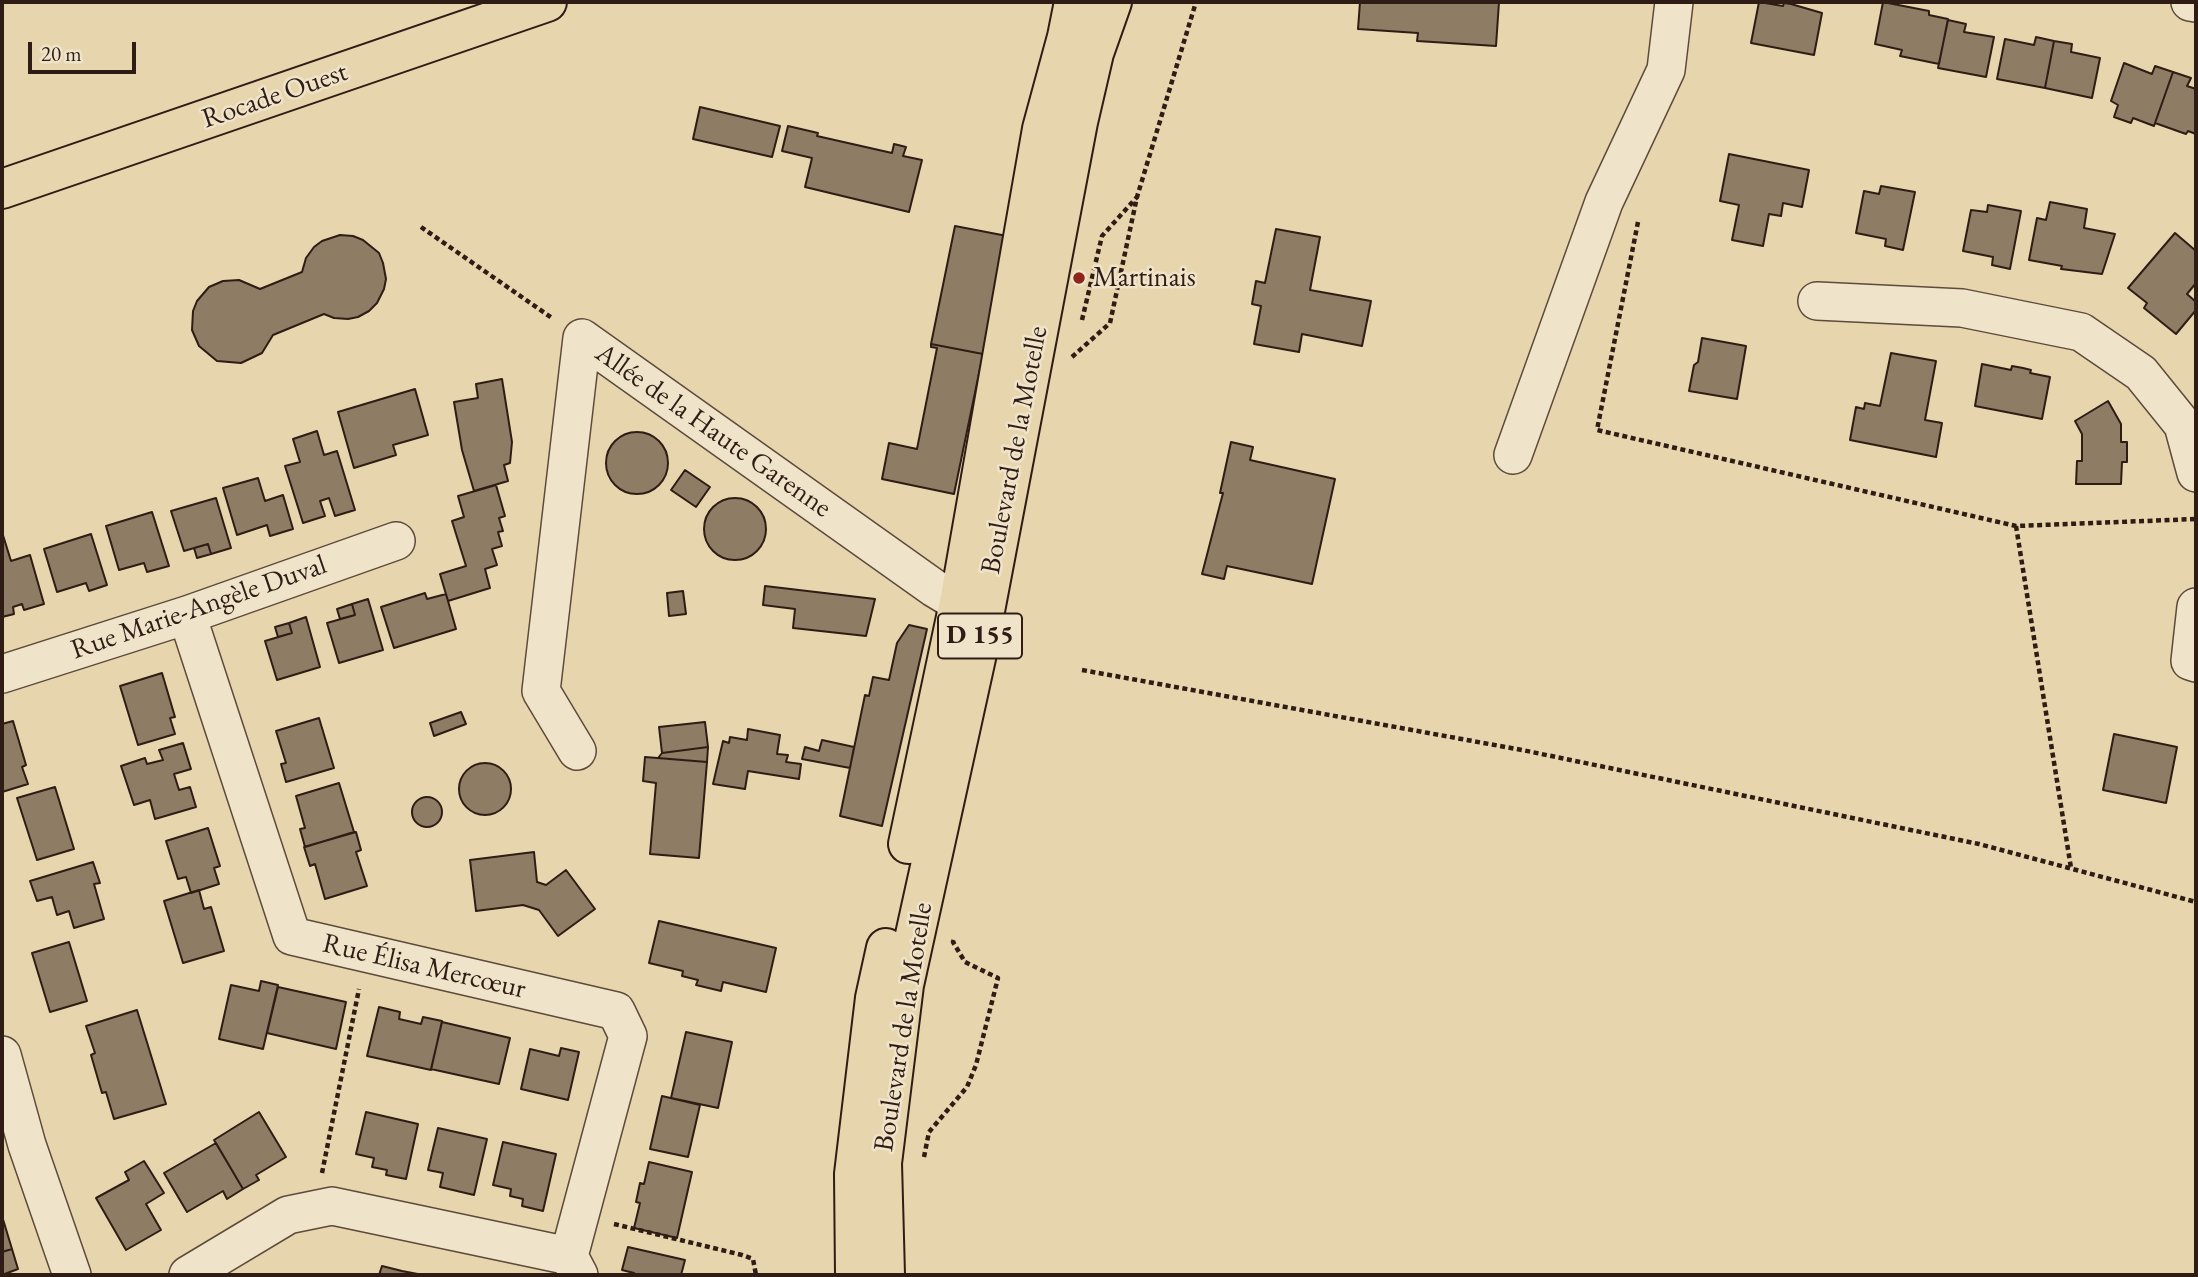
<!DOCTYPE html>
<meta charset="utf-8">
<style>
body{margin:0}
#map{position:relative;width:2198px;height:1277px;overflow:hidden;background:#e7d5ae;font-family:"EB Garamond",serif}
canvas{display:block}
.frame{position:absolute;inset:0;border:4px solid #2f1c15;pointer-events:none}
.scale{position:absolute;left:28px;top:42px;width:108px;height:32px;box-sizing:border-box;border:4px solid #2f1c15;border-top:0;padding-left:9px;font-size:21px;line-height:24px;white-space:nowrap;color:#2f1c15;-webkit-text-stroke:5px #efe4ca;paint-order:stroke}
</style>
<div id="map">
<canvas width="2198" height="1277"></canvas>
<div class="frame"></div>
<div class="scale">20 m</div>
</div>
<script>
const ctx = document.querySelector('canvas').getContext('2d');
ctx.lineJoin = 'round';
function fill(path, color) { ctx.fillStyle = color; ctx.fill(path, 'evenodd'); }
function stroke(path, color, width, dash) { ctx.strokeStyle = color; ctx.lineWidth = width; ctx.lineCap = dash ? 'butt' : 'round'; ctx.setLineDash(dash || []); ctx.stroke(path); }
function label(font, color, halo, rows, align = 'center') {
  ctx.font = font + ' "EB Garamond",serif'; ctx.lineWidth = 5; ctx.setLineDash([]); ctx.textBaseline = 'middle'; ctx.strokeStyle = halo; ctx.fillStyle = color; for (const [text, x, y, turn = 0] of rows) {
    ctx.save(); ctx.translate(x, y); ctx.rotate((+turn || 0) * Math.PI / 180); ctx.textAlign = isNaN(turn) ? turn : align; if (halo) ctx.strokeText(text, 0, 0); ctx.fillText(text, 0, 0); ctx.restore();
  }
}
const building = new Path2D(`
 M1360 2H1499L1496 46 1417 41 1418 33 1358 29Z
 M1759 2 1783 6 1784 3 1791 4 1822 13 1814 55 1751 43Z
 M1883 2 1929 11V15L1948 19 1939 64 1900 56 1902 50 1875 44Z
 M1948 20 1966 24 1964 32 1994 37 1986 77 1938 68Z
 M2036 37 2054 41 2045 88 1997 79 2005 39 2034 45Z
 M2054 41 2072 44 2071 52 2100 58 2092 98 2045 88Z
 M2124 63 2152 74 2155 66 2173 72 2154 126 2133 118 2131 123 2114 117 2118 105 2111 101Z
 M2173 72 2191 78 2187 86 2196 89V134L2188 131 2186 134 2155 123Z
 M700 107 780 126 772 157 693 139Z
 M788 126 818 133 817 136 892 153 894 144 906 147 903 156 922 160 909 212 805 187 812 158 782 151Z
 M1729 154 1809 170 1802 207 1783 203 1781 216 1769 214 1763 246 1732 240 1739 205 1720 201Z
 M1881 186 1915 192 1903 250 1885 246 1886 239 1856 233 1864 191 1879 194Z
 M2050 202 2087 209 2084 228 2115 234 2102 274 2061 269 2062 266 2029 260 2037 218 2046 220Z
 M1988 205 2021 211 2010 269 1992 265 1993 257 1963 251 1971 210 1987 212Z
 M955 226 1007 236 983 354 931 344Z
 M1276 229 1320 237 1310 290 1371 301 1362 346 1302 334 1299 352 1254 344 1261 306 1252 304 1256 281 1265 283Z
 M2175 233 2196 251V283L2187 294 2196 302V310L2176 334 2144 308 2147 303 2128 288Z
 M340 235 353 236 363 240 379 253 383 263 386 279 384 289 377 303 369 311 358 317 348 319 334 318 324 314 273 335 262 353 241 363 217 361 199 346 192 330 193 311 197 301 209 287 223 281 239 280 260 289 302 272 306 258 314 247 322 241Z
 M1702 338 1746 346 1737 399 1689 391 1694 365 1698 362Z
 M931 344 983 354 954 494 882 479 889 443 917 449 937 348 931 347Z
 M1891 353 1936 361 1925 420 1942 423 1936 457 1850 440 1856 407 1864 409 1865 403 1880 406Z
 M1982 364 2011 370 2012 366 2023 368 2031 370 2030 373 2050 377 2042 419 1975 406Z
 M502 379 512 442 510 463 504 465 508 481 474 491 462 450 454 402 478 398 476 384Z
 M415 389 428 435 393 445 396 455 354 468 338 412Z
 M2108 401 2121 424V442H2127V462H2122L2121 484H2076L2077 461H2082V434L2075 421Z
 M317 431 324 455 337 451 355 510 335 516 329 498 320 501 325 516 303 523 285 466 300 462 293 439Z
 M606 463a31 31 0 1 1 62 0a31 31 0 1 1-62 0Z
 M1231 442 1253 447 1250 460 1335 479 1312 584 1227 566 1224 579 1202 574 1223 493H1220Z
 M685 470 710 487 696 507 671 490Z
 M258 478 265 501 283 495 293 529 270 536 267 525 237 535 223 488Z
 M496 485 505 516 499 518 503 531 498 532 502 546 492 549 497 565 485 569 490 588 448 601 440 574 466 566 452 521 464 517 458 496Z
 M216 498 231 548 211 554 208 544 184 551 171 511Z
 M704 529a31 31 0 1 1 62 0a31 31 0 1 1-62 0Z
 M152 512 169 566 147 572 144 563 119 570 106 526Z
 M2 532 11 561 30 555 44 604 24 610 22 604 13 607 14 614 2 617Z
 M91 534 107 585 89 591 86 583 57 592 44 549Z
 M208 544 211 554 197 558 194 548Z
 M765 586 875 599 866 636 793 628 795 609 763 605Z
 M683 591 686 614 669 616 667 593Z
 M425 593 427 599 446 594 456 629 394 648 381 607Z
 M368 599 383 650 339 663 327 623 355 615 352 604Z
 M352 604 355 615 340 619 337 609Z
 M306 617 320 667 277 680 265 641 292 633 289 623Z
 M289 623 292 633 278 637 275 627Z
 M909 625 927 629 882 826 840 816 865 695 869 696 873 677 889 680 897 643Z
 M162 673 175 717 170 718 175 734 138 745 120 686Z
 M461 712 466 724 434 736 430 723Z
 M319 718 334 768 286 782 281 764 286 763 276 731Z
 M13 721 26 765 22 767 28 784 2 792V724Z
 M705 722 708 747 662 753 659 727Z
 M748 729 780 735 777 754 788 755 786 762 801 764 799 779 748 771 745 789 713 784 723 741 729 743 730 737 747 740Z
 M2114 734 2177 747 2166 803 2103 790Z
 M822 740 854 747 850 768 802 759 805 747 819 751Z
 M183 743 191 769 174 774 179 790 190 787 196 807 155 819 150 800 134 805 121 766 145 758 147 764 163 760 159 750Z
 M708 747 707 762 658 758 662 753Z
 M645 757 707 762 699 858 650 854 656 783 643 781Z
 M459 789a26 26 0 1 1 52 0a26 26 0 1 1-52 0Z
 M339 783 354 832 305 847 300 829 305 828 296 796Z
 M55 787 74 849 37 860 17 798Z
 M412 812a15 15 0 1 1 30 0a15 15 0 1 1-30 0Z
 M208 828 220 866 214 868 219 884 191 893 186 877 178 879 166 841Z
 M356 832 361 850 356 852 367 886 325 899 315 864 310 866 304 847Z
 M534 852 537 882 546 885 566 870 595 909 558 936 539 910 523 905 476 911 470 860Z
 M93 862 100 883 94 884 104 919 74 928 69 911 57 915 52 897 37 901 30 881Z
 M199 890 204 909 211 907 224 951 183 963 164 901Z
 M659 921 776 948 766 992 723 982 721 991 696 985 698 980 682 976 683 971 649 963Z
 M69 942 87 1001 50 1012 32 953Z
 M261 981 278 985 263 1049 219 1039 231 985 259 991Z
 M278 987 346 1002 336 1049 267 1033Z
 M379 1007 400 1012 399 1019 421 1024 423 1017 442 1021 431 1070 367 1056Z
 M137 1010 166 1104 114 1119 106 1092 102 1093 91 1055 95 1053 86 1026Z
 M442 1022 510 1038 499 1084 431 1069Z
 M686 1032 732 1042 718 1108 671 1098Z
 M561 1048 579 1052 568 1100 521 1089 530 1049 559 1056Z
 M662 1096 700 1105 688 1157 650 1149Z
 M259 1112 286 1157 256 1175 259 1180 243 1189 214 1140Z
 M366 1112 418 1124 406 1179 386 1175 387 1170 372 1167 374 1158 356 1154Z
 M438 1128 487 1139 474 1195 440 1187 443 1173 428 1170Z
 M503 1142 556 1154 543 1211 522 1206 523 1199 510 1196 511 1189 493 1185Z
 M216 1143 243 1189 227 1199 223 1191 187 1212 164 1173Z
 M144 1161 164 1193 146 1204 161 1230 126 1250 96 1198 129 1180 125 1172Z
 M649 1162 692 1172 677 1238 634 1228 640 1203 636 1202 640 1183 644 1184Z
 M2 1216 12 1249 2 1252Z
 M628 1247 685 1260 681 1275H633L634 1273 622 1270Z
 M12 1249 18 1269 2 1275V1252Z
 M382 1266 402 1271 423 1275H379Z`);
fill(building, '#8f7c65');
stroke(building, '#2f1c15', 2);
const minor = new Path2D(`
 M2190 2 2196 3
 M1817 301 1962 308 2081 332 2141 373 2183 425 2196 473
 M1513 455 1604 202 1666 70 1674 2
 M2196 607 2190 661 2196 663
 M187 615 292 936 616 1011 628 1036 569 1256 579 1275
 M2 674 187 615 396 541
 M577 751 541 691 582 338 934 588 959 603 978 626
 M2 1055 27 1145 72 1275
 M188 1275 288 1215 332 1206 569 1256`);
const primary = new Path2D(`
 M2 189 547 2
 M908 844 959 603 1042 129 1067 37 1074 2
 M855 1275 854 1174 875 998 886 948
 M885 1275 882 1163 904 985 976 658 1078 122 1094 53 1112 2`);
stroke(minor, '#5d4a3b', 40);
stroke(primary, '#2f1c15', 42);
stroke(new Path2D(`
 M1638 222 1597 430 2016 526 2196 519
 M421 227 552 318
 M1082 320 1102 236 1137 197
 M1072 357 1110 323 1137 197 1196 2
 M2016 526 2071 868
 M1082 670 1522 750 1979 844 2196 902
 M924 1157 929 1132 967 1087 976 1065 998 978 965 962 953 942 954 939
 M322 1173 359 989
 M614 1224 742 1255 753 1259 756 1275`), '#2f1c15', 4.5, [5, 3.5]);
stroke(minor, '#efe4ca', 37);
stroke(primary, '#e7d5ae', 38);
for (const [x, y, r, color] of [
 [1079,278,7,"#8f2418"]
]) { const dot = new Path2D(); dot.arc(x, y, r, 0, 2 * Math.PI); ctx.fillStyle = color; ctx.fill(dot); stroke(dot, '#efe4ca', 2.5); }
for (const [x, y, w] of [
 [980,636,84]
]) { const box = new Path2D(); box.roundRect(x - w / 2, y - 22.5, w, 45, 5); ctx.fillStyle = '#efe4ca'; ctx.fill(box); stroke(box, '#2f1c15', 2); }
label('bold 26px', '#2f1c15', null, [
 ["D 155",980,636]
]);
label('28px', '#2f1c15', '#efe4ca', [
 ["Rocade Ouest",275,96,-19],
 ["Allée de la Haute Garenne",713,431,35],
 ["Boulevard de la Motelle",1015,450,-79],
 ["Rue Marie-Angèle Duval",199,608,-19],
 ["Rue Élisa Mercœur",424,967,13],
 ["Boulevard de la Motelle",904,1027,-81]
]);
label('28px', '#2f1c15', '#efe4ca', [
 ["Martinais",1093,278]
], 'left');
</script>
